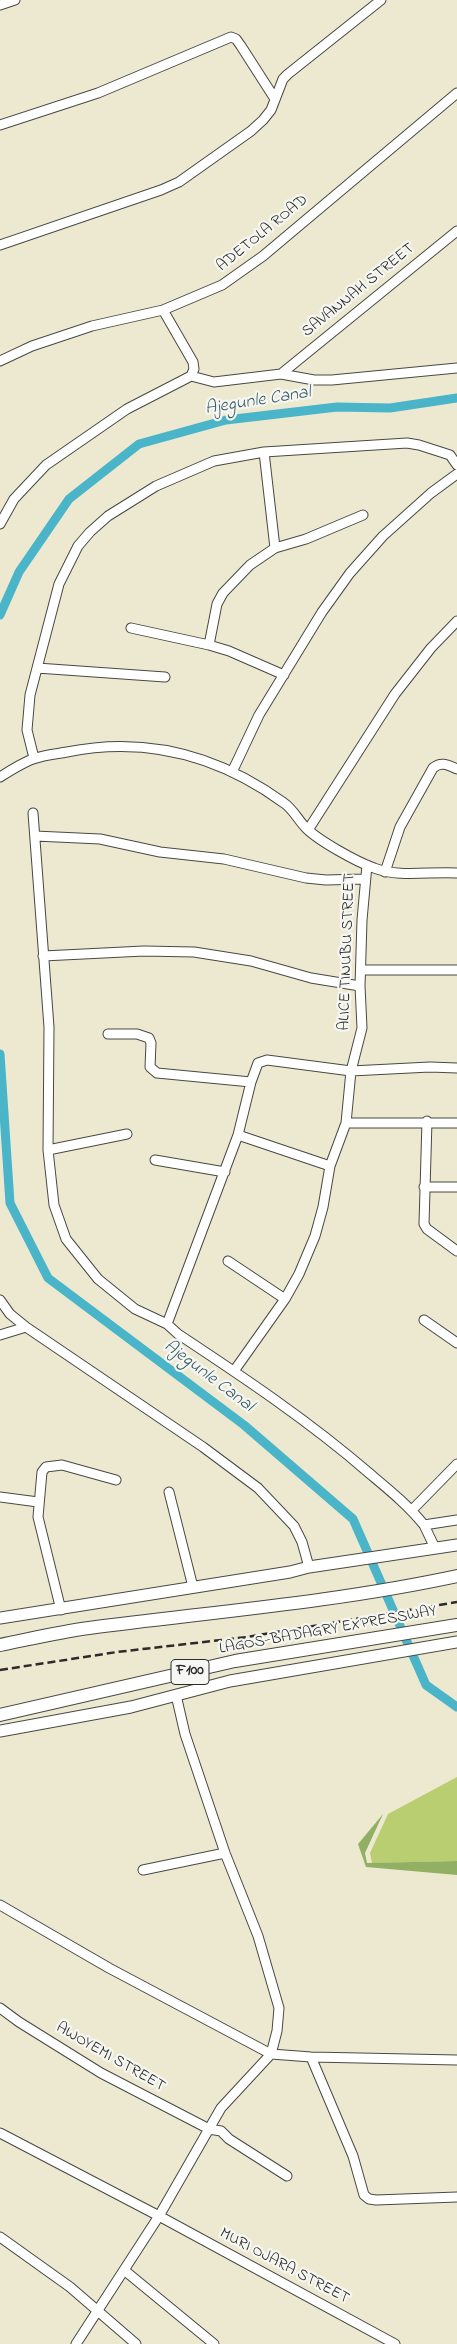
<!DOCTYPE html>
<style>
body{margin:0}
canvas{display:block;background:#ede9d1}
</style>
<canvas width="457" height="2344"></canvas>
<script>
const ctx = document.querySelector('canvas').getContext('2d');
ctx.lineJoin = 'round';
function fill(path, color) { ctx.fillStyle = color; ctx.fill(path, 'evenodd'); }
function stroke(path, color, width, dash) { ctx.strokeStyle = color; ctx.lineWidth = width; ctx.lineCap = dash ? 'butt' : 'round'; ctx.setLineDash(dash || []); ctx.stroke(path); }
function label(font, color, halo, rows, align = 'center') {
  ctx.font = font + ' "Indie Flower",sans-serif'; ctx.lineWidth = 4.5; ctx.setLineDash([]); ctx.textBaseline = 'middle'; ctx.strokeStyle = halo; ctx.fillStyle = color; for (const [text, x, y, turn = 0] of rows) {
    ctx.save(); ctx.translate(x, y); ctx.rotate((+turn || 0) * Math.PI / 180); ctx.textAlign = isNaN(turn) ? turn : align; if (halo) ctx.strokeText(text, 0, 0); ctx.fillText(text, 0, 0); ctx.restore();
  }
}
fill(new Path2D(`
 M457 1777V1861L372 1863 370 1853 388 1814Z`), '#b9cd71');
fill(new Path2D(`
 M383 1814 365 1853 367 1863 457 1861V1875L366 1867 358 1844Z`), '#92b063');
stroke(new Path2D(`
 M0 615 19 572 69 499 139 444 226 420 337 407 390 408 457 398
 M0 1054 10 1203 48 1278 244 1425 353 1519 426 1685 457 1707`), '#4ab4c8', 9);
const minor = new Path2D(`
 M0 5 15 0
 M0 125 98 93 231 37 236 39 241 46 275 99
 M0 245 161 190 179 182 251 131 263 120 271 110 283 79 288 74 381 0
 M163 310 193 362 194 369 191 376
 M0 361 32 346 92 326 163 310 222 285 263 256 457 93
 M281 374 457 231
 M264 452 275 548
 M0 524 14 499 46 465 127 409 191 376 214 382 281 374 314 380H332L457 368
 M131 628 209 645 229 651 284 675
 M209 645 217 604 223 593 250 565 275 548 306 539 363 515
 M37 668 165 677
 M34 758 27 730 30 695 59 584 78 546 90 532 108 516 156 486 214 461 264 452 407 443 419 445 450 455 457 465
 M233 770 259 715 322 612 350 573 383 536 431 493 457 474
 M0 777C11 770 22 763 33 759 44 755 56 754 67 752 147 736 218 755 284 803 293 809 298 820 306 828 319 841 357 862 374 868 399 878 431 871 457 873
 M33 813 49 1027 48 1150 54 1205 66 1239 98 1279 135 1309 167 1324 178 1334C243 1377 309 1421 369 1473 388 1489 408 1505 424 1525L457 1520
 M308 830 395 694 431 648 457 621
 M35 836 100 839 160 852 224 859 306 878 326 880 365 879
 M385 872 400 827 433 768C441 761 448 765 457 769
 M43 956 144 951 194 952 251 961 311 978 360 986
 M362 970H457
 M108 1034H137L149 1038 151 1043 150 1067 157 1073 251 1082
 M427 1121 424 1224 427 1229 457 1251
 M346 1123H457
 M238 1135 330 1166
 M48 1150 127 1134
 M155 1160 225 1172
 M424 1187H457
 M228 1261 285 1299
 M0 1300 10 1314 26 1327 203 1447 258 1488 294 1526 302 1542 309 1567
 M424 1320 457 1343
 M167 1324 238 1135 251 1082 258 1063 267 1060 351 1071 430 1067 457 1068
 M0 1335 26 1327
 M234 1371 285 1299 299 1274 315 1236 323 1207 330 1166 346 1123 351 1071 362 1028 360 986 362 920 367 865
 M169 1492 193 1587
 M0 1497 38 1502
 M412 1510 457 1464
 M424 1525 435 1548
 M61 1610 38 1517 42 1472 46 1467 62 1465 116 1480
 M143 1870 225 1853
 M0 1905 109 1968 271 2054 311 2057 457 2060
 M0 2008 19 2022 101 2073 209 2129 221 2131 229 2139 287 2176
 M311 2057 353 2156 364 2195 369 2199 376 2200 457 2197
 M0 2133 159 2216 395 2344
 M0 2237 70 2287 136 2344
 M124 2270 214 2344
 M76 2344 159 2216 221 2108 271 2054 277 2031 279 2008 258 1936 225 1853 185 1734 176 1695`);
const major = new Path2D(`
 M0 1618 290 1572 309 1567 457 1545
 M0 1731 131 1707 230 1681 457 1642`);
const highway = new Path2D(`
 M0 1645C30 1639 59 1632 89 1628 212 1612 336 1602 457 1576
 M0 1715 235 1661 457 1625`);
stroke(minor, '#484844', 11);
stroke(major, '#484844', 13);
stroke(highway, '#484844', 14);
stroke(minor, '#fff', 9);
stroke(major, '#fff', 11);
stroke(highway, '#fff', 12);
stroke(new Path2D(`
 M0 1670 117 1652 247 1637 457 1602`), '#2b2b2b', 2.5, [8, 4]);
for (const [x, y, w] of [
 [190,1672,38]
]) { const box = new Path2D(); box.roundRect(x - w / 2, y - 12.5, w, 25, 4); ctx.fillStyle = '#f6f6f2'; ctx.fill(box); stroke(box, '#2b2b2b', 1); }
label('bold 15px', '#2b2b2b', null, [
 ["F100",190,1672]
]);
label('16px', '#2b2b2b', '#f6f6f2', [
 ["ADETOLA ROAD",263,234,-39],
 ["SAVANNAH STREET",359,291,-39],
 ["ALICE TINUBU STREET",348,952,-88],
 ["LAGOS-BADAGRY EXPRESSWAY",328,1631,-10],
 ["AWOYEMI STREET",110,2058,30],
 ["MURI OJARA STREET",284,2267,28]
]);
label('italic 18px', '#365b62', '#f6f6f2', [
 ["Ajegunle Canal",258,402,-9],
 ["Ajegunle Canal",208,1377,37]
]);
</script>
